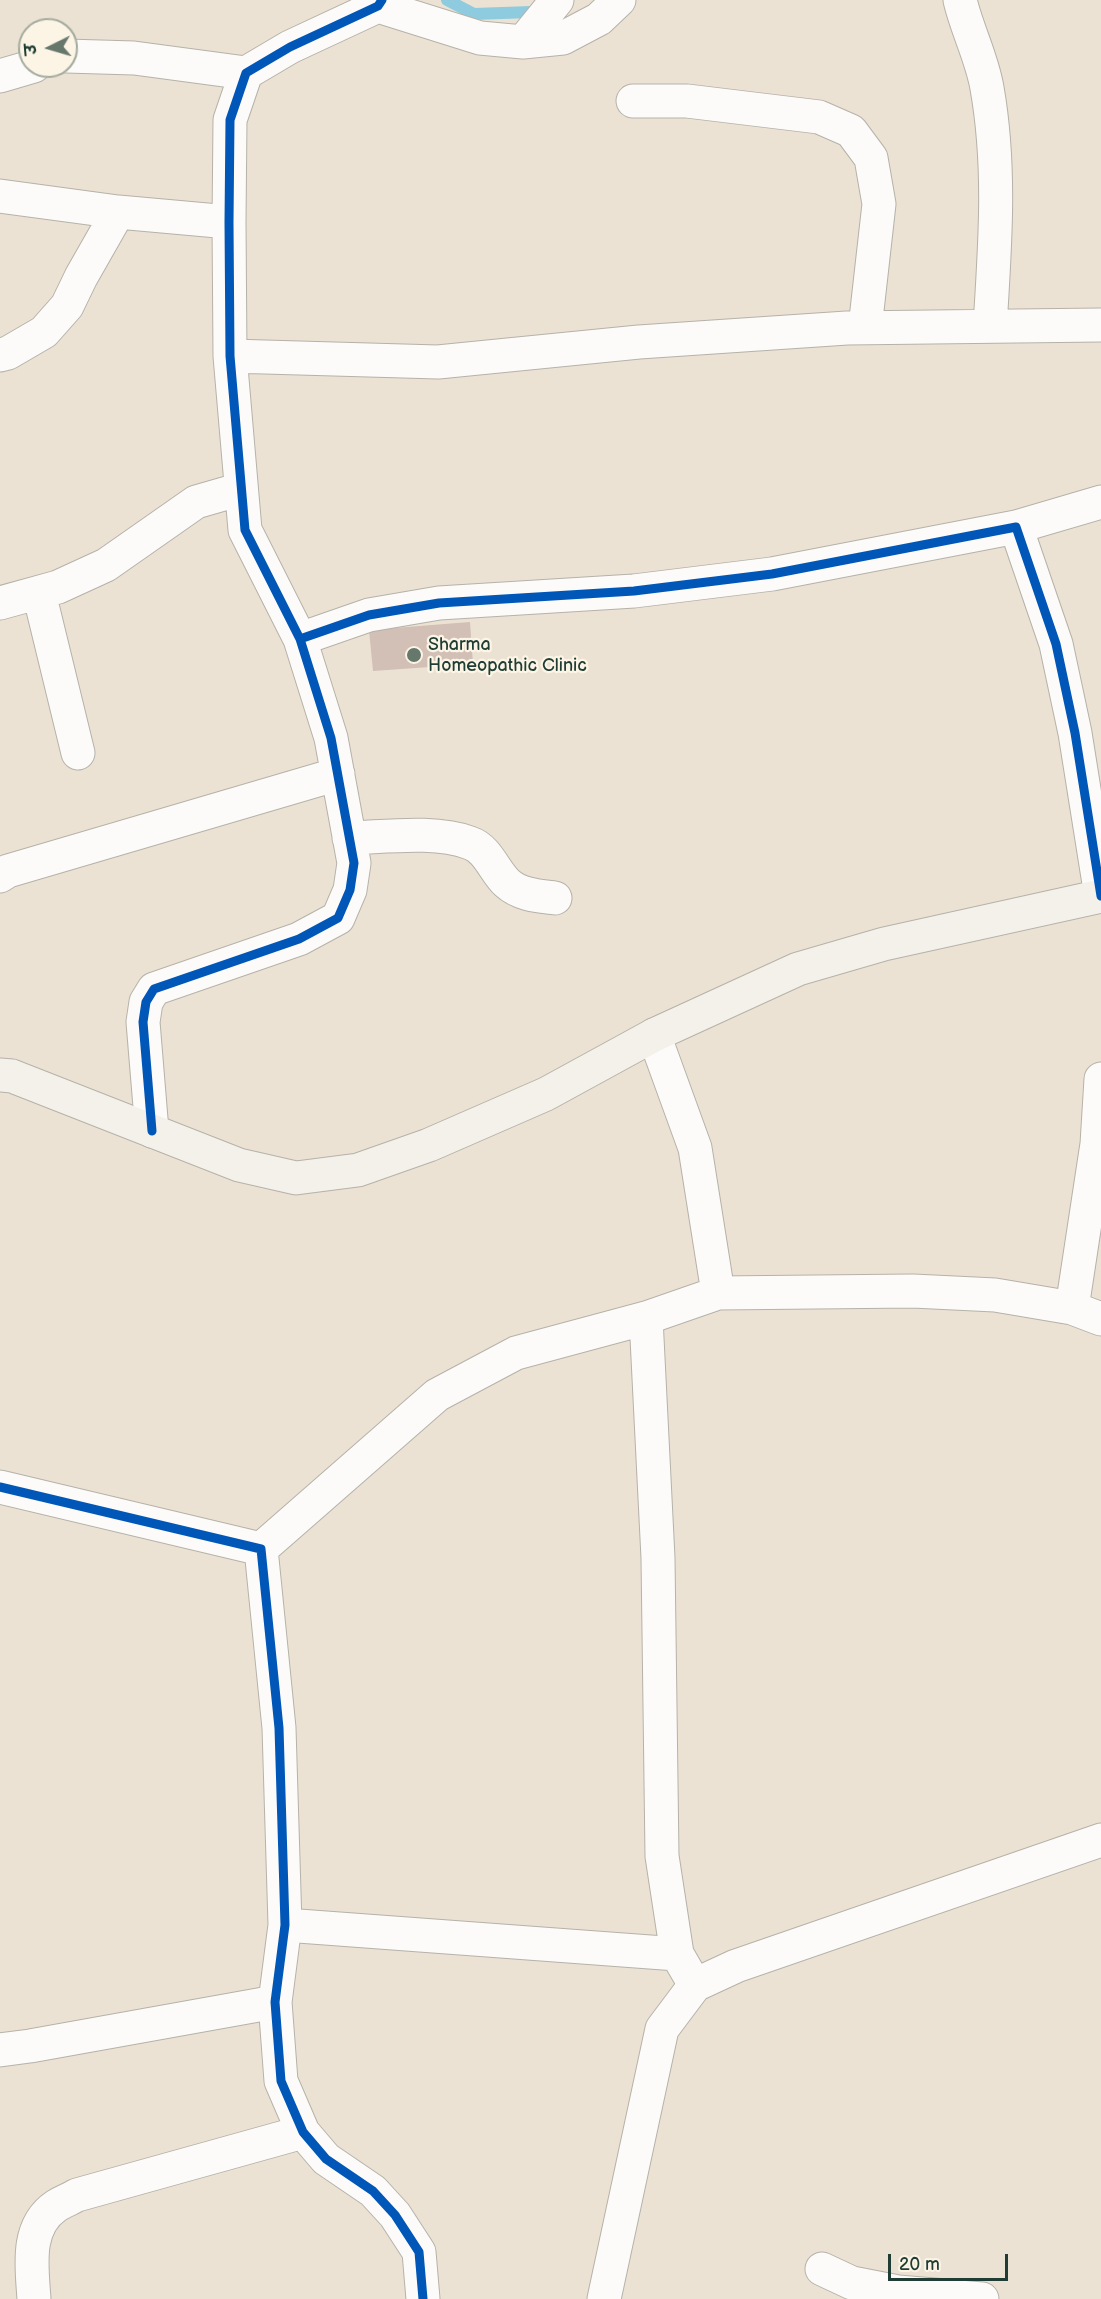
<!DOCTYPE html>
<meta charset="utf-8">
<style>
body{margin:0}
#map{position:relative;width:1101px;height:2299px;overflow:hidden;background:#ebe2d4;font-family:"Balsamiq Sans","Playpen Sans Deva",sans-serif}
canvas{display:block}
.north{position:absolute;left:18px;top:18px;width:60px;height:60px;box-sizing:border-box;background:#fcf5e5;border:2px solid #a4ab9e;border-radius:50%;rotate:265deg;font-size:16px;font-weight:700;line-height:24px;text-align:center;color:#1f3d34}
.north::after{content:'';display:block;margin:auto;width:21px;height:27px;background:#66776c;clip-path:polygon(50% 0,100% 100%,50% 72%,0 100%)}
.scale{position:absolute;left:888px;top:2254px;width:120px;height:27px;box-sizing:border-box;border:3px solid #1f3d34;border-top:0;padding-left:8px;font-size:18px;line-height:21px;white-space:nowrap;color:#1f3d34;-webkit-text-stroke:4px #fcf5e5;paint-order:stroke}
</style>
<div id="map">
<canvas width="1101" height="2299"></canvas>
<div class="north">उ</div>
<div class="scale">20 m</div>
</div>
<script>
const ctx = document.querySelector('canvas').getContext('2d');
ctx.lineJoin = 'round';
function stroke(path, color, width, dash) { ctx.strokeStyle = color; ctx.lineWidth = width; ctx.lineCap = dash ? 'butt' : 'round'; ctx.setLineDash(dash || []); ctx.stroke(path); }
function fill(path, color) { ctx.fillStyle = color; ctx.fill(path, 'evenodd'); }
function label(font, color, halo, rows, align = 'center') {
  ctx.font = font + ' "Balsamiq Sans",sans-serif'; ctx.lineWidth = 4.5; ctx.setLineDash([]); ctx.textBaseline = 'middle'; ctx.strokeStyle = halo; ctx.fillStyle = color; for (const [text, x, y, turn = 0] of rows) {
    ctx.save(); ctx.translate(x, y); ctx.rotate((+turn || 0) * Math.PI / 180); ctx.textAlign = isNaN(turn) ? turn : align; if (halo) ctx.strokeText(text, 0, 0); ctx.fillText(text, 0, 0); ctx.restore();
  }
}
stroke(new Path2D(`
 M447 0 474 14 531 12`), '#8ecbdf', 12);
fill(new Path2D(`
 M470 622 473 664 373 671 369 630Z`), '#d2bfb6');
const minor = new Path2D(`
 M960 0C967 30 982 58 987 88 1001 167 995 246 990 326
 M523 42 557 0
 M66 56 134 58 246 73
 M0 76 34 66
 M633 101H687L819 117 851 131 871 158 879 204 865 328
 M0 196 118 212 229 222
 M0 355 8 353 44 332 67 306 81 277 118 212
 M230 356 438 362 639 342 847 328 1101 325
 M1016 527 1101 502
 M39 593 78 753
 M0 603 58 587 106 565 196 502 241 489
 M300 639 369 615 439 603 634 591 772 574 1016 527 1056 644 1075 733 1101 896
 M349 838C385 837 436 830 470 843 488 849 494 871 507 883 520 895 539 896 555 898
 M0 876 8 871 338 774
 M654 1035 695 1148 718 1293
 M152 1131 143 1022 146 1002 154 989 299 939 338 918 350 890 354 863 331 738 300 639 245 530 230 356 229 222 230 120 246 73 290 47 378 6 480 38 523 42 563 38 599 19 619 0
 M1072 1308 1097 1144 1101 1079
 M646 1318 658 1558 662 1856 677 1954 695 1985
 M0 1487 261 1549 279 1728 285 1925 275 2002 281 2081 303 2132 326 2159 373 2191 395 2215 419 2252 423 2299
 M261 1549 437 1395 516 1353 646 1318 718 1293 913 1291 995 1295 1072 1308 1101 1319
 M285 1925 677 1954
 M0 2050 30 2046 275 2002
 M822 2269 852 2283 898 2292 982 2299
 M34 2299C32 2268 25 2227 56 2206 62 2202 70 2199 77 2195L303 2132`);
const tertiary = new Path2D(`
 M368 0 378 6 382 0
 M604 2299 662 2029 695 1985 736 1966 1101 1840`);
const secondary = new Path2D(`
 M0 1075 12 1076 239 1165 296 1178 358 1170 429 1145 546 1094 654 1035 798 969 884 944 1101 896`);
stroke(minor, '#b5b2a9', 35);
stroke(tertiary, '#b5b2a9', 35);
stroke(secondary, '#b5b2a9', 35);
stroke(minor, '#fcfbf9', 33);
stroke(tertiary, '#fcfbf9', 33);
stroke(secondary, '#f4f0ea', 33);
stroke(new Path2D(`
 M300 639 369 615 439 603 634 591 772 574 1016 527 1056 644 1075 733 1101 896
 M152 1131 143 1022 146 1002 154 989 299 939 338 918 350 890 354 863 331 738 300 639 245 530 230 356 229 222 230 120 246 73 290 47 378 6 382 0
 M0 1487 261 1549 279 1728 285 1925 275 2002 281 2081 303 2132 326 2159 373 2191 395 2215 419 2252 423 2299`), '#0057b8', 9);
for (const [x, y, r, color] of [
 [414,655,8,"#66776c"]
]) { const dot = new Path2D(); dot.arc(x, y, r, 0, 2 * Math.PI); ctx.fillStyle = color; ctx.fill(dot); stroke(dot, '#fcf5e5', 2); }
label('18px', '#1f3d34', '#fcf5e5', [
 ["Sharma",428,645],
 ["Homeopathic Clinic",428,666]
], 'left');
</script>
